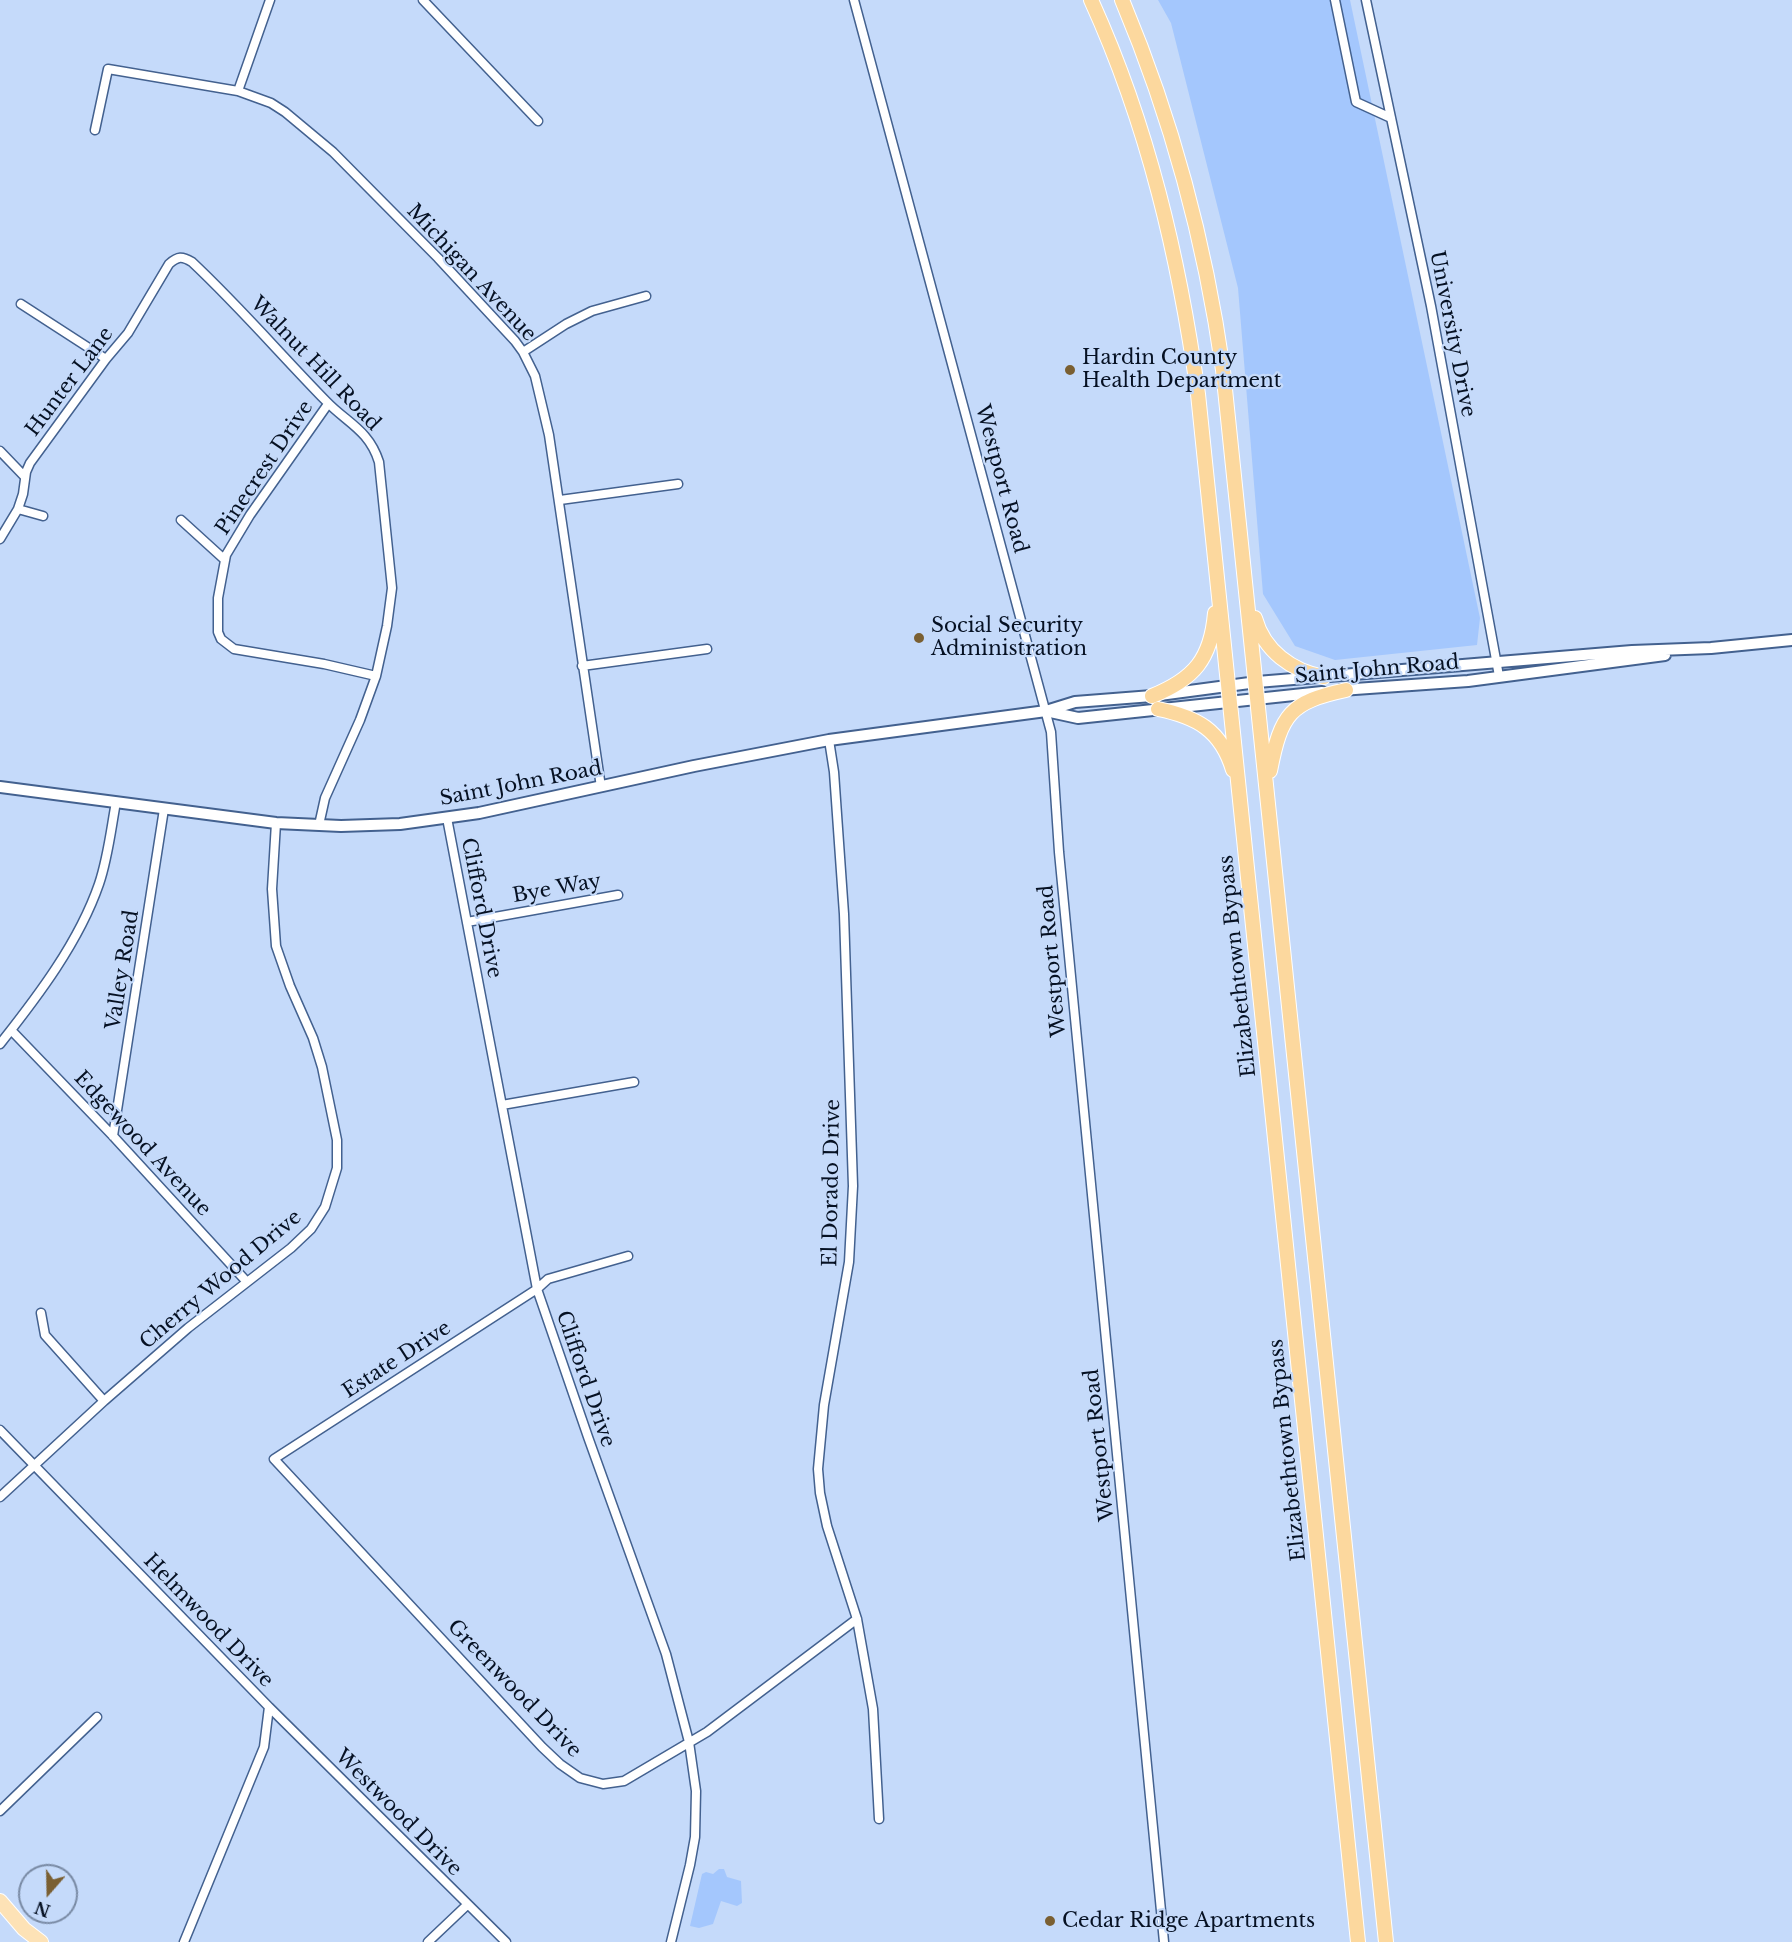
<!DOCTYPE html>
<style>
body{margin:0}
#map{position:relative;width:1792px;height:1942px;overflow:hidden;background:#c5dafa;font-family:"Libre Baskerville",serif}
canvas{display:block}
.north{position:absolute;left:18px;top:1864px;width:60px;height:60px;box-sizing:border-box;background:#c5dafa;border:2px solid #798aa4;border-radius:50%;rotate:200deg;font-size:16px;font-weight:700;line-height:24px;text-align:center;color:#061123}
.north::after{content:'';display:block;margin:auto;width:21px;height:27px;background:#7a5f32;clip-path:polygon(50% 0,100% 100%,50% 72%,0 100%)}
</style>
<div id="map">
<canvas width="1792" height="1942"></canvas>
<div class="north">N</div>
</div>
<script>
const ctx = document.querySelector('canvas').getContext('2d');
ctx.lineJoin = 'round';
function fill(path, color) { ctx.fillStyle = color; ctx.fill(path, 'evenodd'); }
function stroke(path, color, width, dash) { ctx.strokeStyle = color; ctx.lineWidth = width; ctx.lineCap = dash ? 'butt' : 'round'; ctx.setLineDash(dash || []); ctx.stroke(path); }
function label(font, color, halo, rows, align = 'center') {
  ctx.font = font + ' "Libre Baskerville",serif'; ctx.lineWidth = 4.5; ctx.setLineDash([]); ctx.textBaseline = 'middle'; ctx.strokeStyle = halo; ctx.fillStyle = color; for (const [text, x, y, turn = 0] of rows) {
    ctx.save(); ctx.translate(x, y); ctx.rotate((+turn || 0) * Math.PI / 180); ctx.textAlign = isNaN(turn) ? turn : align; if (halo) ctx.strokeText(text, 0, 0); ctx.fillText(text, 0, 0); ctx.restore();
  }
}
fill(new Path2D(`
 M1158 0H1350L1480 618 1477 645 1335 660 1295 646 1263 594 1238 288 1171 23Z
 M719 1869H724L727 1877 741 1881 742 1903 737 1906 721 1901 713 1924 699 1928 690 1926 702 1874 706 1872 713 1874Z`), '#a4c7fd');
const minor = new Path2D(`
 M423 0 538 121
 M854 0 1051 732 1059 852 1164 1942
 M1335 0 1356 102 1391 118
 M1366 0 1431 306 1499 676
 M238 91 270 0
 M95 130 108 69 238 91 271 103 285 112 333 152 438 258 515 341 523 352 535 376 549 435 601 787
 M21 304 106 359
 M523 352 566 324 592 311 646 296
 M328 404 250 515 226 555 218 598V632L221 639 234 649 324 664 376 676
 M0 451 25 477
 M560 500 678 484
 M18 509 43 516
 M181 520 225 560
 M0 539 18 509 23 494 26 472 30 463 106 359 128 333 169 264C178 256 182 256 192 262 239 306 281 355 326 401 347 423 369 430 379 462L392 588 387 626 376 676 360 720 325 798 319 825
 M582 666 707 649
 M829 740 834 772 844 914 853 1186 849 1262 824 1405 818 1469 820 1493 827 1526 857 1619 873 1709 879 1819
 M447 818 537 1289 588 1437 666 1654 689 1742 696 1791 695 1837 690 1865 671 1942
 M467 922 618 895
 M11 1030 113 1136 247 1282
 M0 1044C38 996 79 942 99 884 108 858 111 829 116 802
 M502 1105 634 1082
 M113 1136 164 809
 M628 1256 548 1279 537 1289 274 1459 542 1747 560 1764 580 1778 603 1784 624 1781 707 1732 857 1619
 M41 1313 45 1335 104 1401
 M0 1430 269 1707 264 1747 184 1942
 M0 1497 104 1401 188 1328 291 1248 311 1229 325 1207 337 1168V1140L322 1067 313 1038 290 986 276 946 272 889 276 823
 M269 1707 506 1942
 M0 1811 97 1717
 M428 1942 467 1905`);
const tertiary = new Path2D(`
 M1341 690 1468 681 1665 655
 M1046 711 1078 718 1322 692
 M0 787 276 823 341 826 400 824 479 813 694 766 829 740 1046 711 1075 702 1152 696 1257 682 1632 651 1711 648 1792 640`);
const primary = new Path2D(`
 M0 1901 24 1929 41 1942`);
const trunk = new Path2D(`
 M1091 0C1148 125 1179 258 1198 394L1358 1942
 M1122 0C1172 119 1205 242 1223 370L1386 1942
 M1255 618C1264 651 1292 671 1324 677
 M1152 696C1194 679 1211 659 1215 613
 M1158 709C1197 717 1221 730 1233 770
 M1270 771C1281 714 1290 702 1346 690`);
stroke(minor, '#43618f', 11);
stroke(tertiary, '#43618f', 14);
stroke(primary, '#fff', 16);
stroke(trunk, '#fff', 16);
stroke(minor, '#fff', 8);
stroke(tertiary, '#fff', 10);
stroke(primary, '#fde2b6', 14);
stroke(trunk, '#fcd89e', 14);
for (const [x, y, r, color] of [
 [1070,370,6,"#7a5f32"],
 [919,638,6,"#7a5f32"],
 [1050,1921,6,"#7a5f32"]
]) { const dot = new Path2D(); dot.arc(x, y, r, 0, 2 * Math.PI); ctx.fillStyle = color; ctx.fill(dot); stroke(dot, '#c5dafa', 2); }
label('20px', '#061123', '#c5dafa', [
 ["Michigan Avenue",471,273,47],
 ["University Drive",1452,334,79],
 ["Walnut Hill Road",315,364,46],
 ["Hunter Lane",70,382,-53],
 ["Pinecrest Drive",265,468,-56],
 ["Westport Road",1001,479,75],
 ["Saint John Road",1377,670,-5],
 ["Saint John Road",521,784,-11],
 ["Bye Way",557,889,-10],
 ["Clifford Drive",481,908,79],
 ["Westport Road",1053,961,-95],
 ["Elizabethtown Bypass",1238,966,-96],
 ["Valley Road",123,970,-81],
 ["Edgewood Avenue",142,1144,47],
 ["El Dorado Drive",832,1183,-89],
 ["Cherry Wood Drive",221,1280,-40],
 ["Estate Drive",397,1360,-33],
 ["Clifford Drive",585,1379,71],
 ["Westport Road",1100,1445,-96],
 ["Elizabethtown Bypass",1288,1450,-96],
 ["Helmwood Drive",208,1621,46],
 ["Greenwood Drive",514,1689,46],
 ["Westwood Drive",398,1813,45]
]);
label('20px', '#061123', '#c5dafa', [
 ["Hardin County",1082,358],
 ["Health Department",1082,381],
 ["Social Security",931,626],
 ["Administration",931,649],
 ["Cedar Ridge Apartments",1062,1921]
], 'left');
</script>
